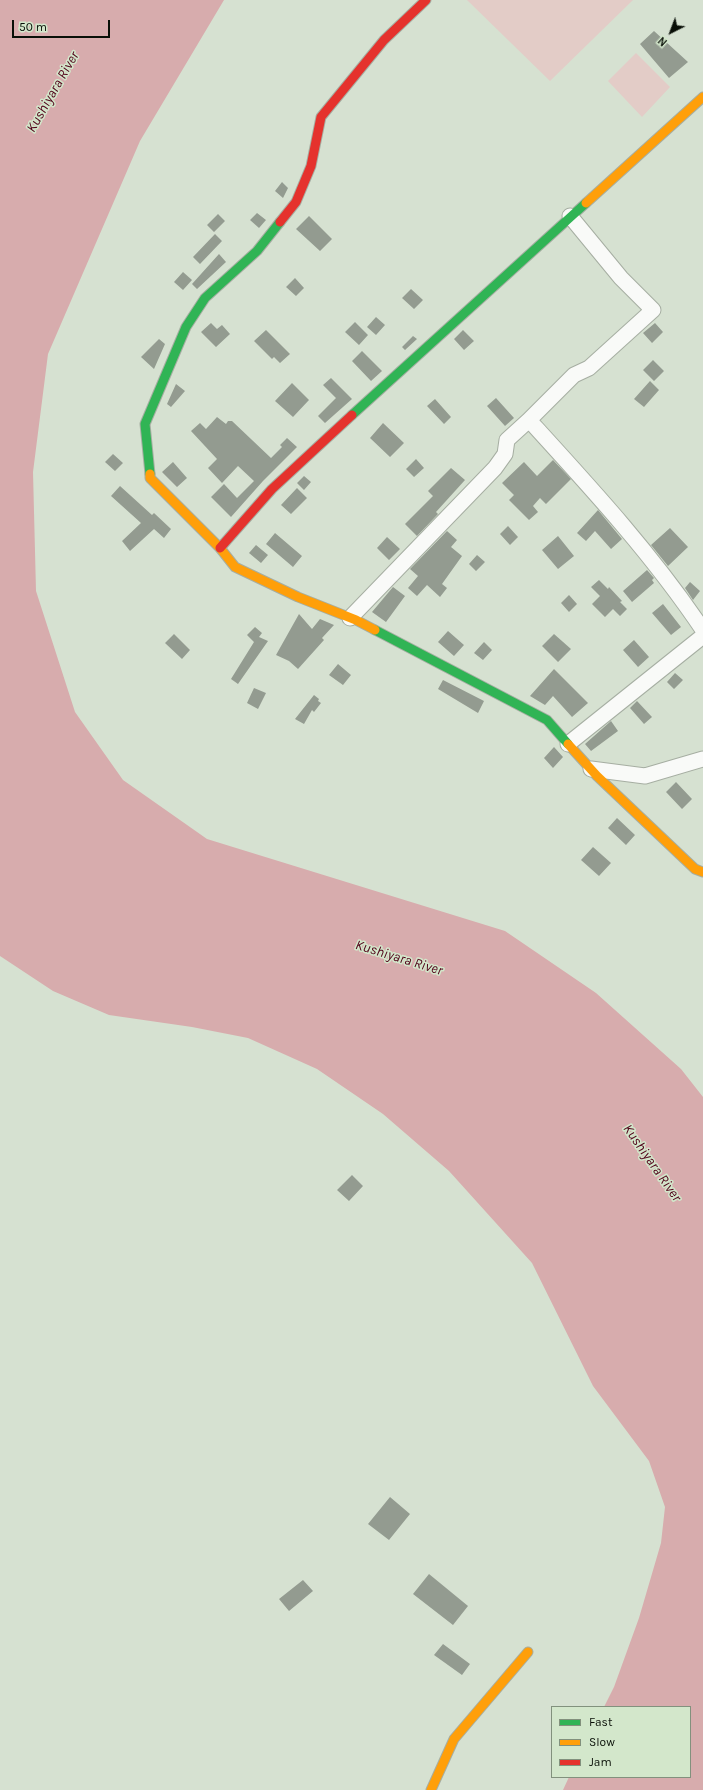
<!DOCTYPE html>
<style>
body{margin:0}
#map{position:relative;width:703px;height:1790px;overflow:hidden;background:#d6e1d1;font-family:Karla,sans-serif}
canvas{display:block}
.legend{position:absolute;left:551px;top:1706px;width:140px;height:72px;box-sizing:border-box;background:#d3e7cb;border:1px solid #82917d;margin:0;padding:5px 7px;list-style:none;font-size:12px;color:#090f07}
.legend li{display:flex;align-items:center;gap:8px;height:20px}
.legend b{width:20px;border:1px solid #82917d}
.north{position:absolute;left:651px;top:12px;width:40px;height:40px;-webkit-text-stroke:3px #d3e7cb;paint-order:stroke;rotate:222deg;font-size:11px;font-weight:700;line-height:16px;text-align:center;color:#090f07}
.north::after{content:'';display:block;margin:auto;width:14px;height:18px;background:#090f07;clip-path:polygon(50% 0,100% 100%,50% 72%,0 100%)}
.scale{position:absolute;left:12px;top:20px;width:98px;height:18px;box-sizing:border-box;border:2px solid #090f07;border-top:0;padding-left:5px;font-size:12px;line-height:14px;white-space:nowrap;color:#090f07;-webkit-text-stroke:3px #d3e7cb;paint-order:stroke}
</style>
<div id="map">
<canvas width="703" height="1790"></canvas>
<ul class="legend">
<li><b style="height:5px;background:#30b455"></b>Fast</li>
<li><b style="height:5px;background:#ff9f0a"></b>Slow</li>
<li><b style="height:5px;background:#e5322d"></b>Jam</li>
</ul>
<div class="north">N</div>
<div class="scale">50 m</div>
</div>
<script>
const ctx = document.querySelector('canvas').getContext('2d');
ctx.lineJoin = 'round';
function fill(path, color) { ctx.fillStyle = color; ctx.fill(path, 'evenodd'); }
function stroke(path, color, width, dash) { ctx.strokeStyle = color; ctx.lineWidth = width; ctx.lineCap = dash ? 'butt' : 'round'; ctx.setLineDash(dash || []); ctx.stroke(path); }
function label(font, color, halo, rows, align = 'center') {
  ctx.font = font + ' Karla,sans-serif'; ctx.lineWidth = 3; ctx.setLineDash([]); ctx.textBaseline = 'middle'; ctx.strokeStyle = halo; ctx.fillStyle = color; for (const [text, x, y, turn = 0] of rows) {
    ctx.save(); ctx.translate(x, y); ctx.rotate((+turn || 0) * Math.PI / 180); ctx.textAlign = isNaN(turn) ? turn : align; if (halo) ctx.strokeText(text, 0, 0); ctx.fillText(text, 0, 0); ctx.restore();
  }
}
fill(new Path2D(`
 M467 0H633L550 81Z
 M636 53 670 87 642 117 608 81Z`), '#e3ccc7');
fill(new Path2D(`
 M0 0H224L140 141 48 354 33 472 36 591 75 712 123 780 207 839 505 931 596 993 681 1069 703 1097V1790H563L569 1777H690V1707H604L614 1687 639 1618 661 1543 665 1507 649 1461 593 1386 532 1263 449 1171 383 1114 317 1069 248 1038 192 1027 109 1015 53 991 0 956Z`), '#d7acad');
fill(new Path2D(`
 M654 31 688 62 669 78 640 44Z
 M282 182 288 188 283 198 275 191Z
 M257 213 266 220 259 228 250 220Z
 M218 214 225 221 214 232 207 225Z
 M309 216 332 239 320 251 296 229Z
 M215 234 222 241 200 264 193 257Z
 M219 254 226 262 197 289 192 284Z
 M183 272 192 280 183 290 174 282Z
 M295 278 304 288 296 296 286 287Z
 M411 289 423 300 414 309 402 298Z
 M376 317 385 325 376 335 367 327Z
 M355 322 368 335 359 345 345 332Z
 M211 323 217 329 222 325 230 334 216 347 201 332Z
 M655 323 663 332 652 343 643 333Z
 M266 330 290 354 280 363 274 357 272 359 254 341Z
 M463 330 474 341 464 350 454 339Z
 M413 336 417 339 405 350 402 347Z
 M159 339 165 344 154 369 141 357Z
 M362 351 382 371 371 381 352 361Z
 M653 360 664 371 654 381 643 370Z
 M331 378 352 399 325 423 318 416 336 398 323 385Z
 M650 381 659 390 644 407 634 399Z
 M292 383 309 400 293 417 275 401Z
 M176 384 185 391 171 407 167 404Z
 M496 398 514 418 505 426 487 406Z
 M435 399 451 417 444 424 427 406Z
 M217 417 226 424 228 421H232L271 458 282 447 280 445 287 438 297 447 263 481 231 517 211 497 224 484 237 498 254 481 238 466 222 483 208 468 217 459 191 431 200 423 206 429Z
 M383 423 404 443 390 457 370 438Z
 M113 454 123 463 115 471 105 462Z
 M416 459 424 468 414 477 406 469Z
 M553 460 571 479 546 504 540 498 533 506 538 512 529 520 509 500 514 495 502 483 524 462 537 476Z
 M173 462 187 478 177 487 162 472Z
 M451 468 465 480 436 512 438 514 417 536 405 524 433 496 428 491Z
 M304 476 311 482 304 490 297 483Z
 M120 486 152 515 154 513 171 529 164 538 154 529 130 551 122 541 141 523 111 496Z
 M297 488 307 498 291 514 281 505Z
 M598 510 622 539 611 549 595 531 586 541 577 533Z
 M508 526 518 537 510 545 500 534Z
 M670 528 688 547 668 566 651 545Z
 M447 531 457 540 451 547 462 556 442 584 447 588 440 597 427 585 417 596 408 588 418 576 410 569Z
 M275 533 302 556 293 567 266 544Z
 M558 536 574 556 558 569 542 550Z
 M387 537 400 549 389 560 377 548Z
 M256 545 268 555 261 563 249 553Z
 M477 555 485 562 476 571 469 564Z
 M647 570 654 578 652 580 654 583 632 602 623 591Z
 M599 580 608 589 609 587 622 601 620 602 627 609 620 616 613 609 605 617 592 604 600 596 591 587Z
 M690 582 700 591 693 600 685 588Z
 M393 587 405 596 386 622 372 612Z
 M569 595 577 604 569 612 561 603Z
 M663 604 681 627 671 635 652 613Z
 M299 614 312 629 320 619 334 625 322 638 324 640 298 669 289 661 276 655Z
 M255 627 262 633 259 637 268 641 238 684 231 679 254 642 247 635Z
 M448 631 464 645 454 656 438 642Z
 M174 634 190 650 182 659 165 643Z
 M554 634 571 649 558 662 542 646Z
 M634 640 649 657 638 667 623 650Z
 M484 642 492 650 483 660 474 653Z
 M338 664 351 675 343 685 329 675Z
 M554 669 588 703 572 717 553 696 545 705 530 696Z
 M675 673 683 680 674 689 667 682Z
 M443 680 484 701 478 713 438 689Z
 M254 688 266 693 258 709 247 703Z
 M314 695 319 699 318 701 321 703 314 712 312 710 304 724 295 719Z
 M637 701 652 717 644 724 630 708Z
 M611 721 618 731 591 751 585 744Z
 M554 747 563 757 553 768 544 758Z
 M676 782 692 799 682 809 666 792Z
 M617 818 635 835 626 845 608 828Z
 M593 847 611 863 599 876 581 860Z
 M352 1175 363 1186 349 1201 337 1190Z
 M390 1497 410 1514 389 1540 368 1524Z
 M429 1574 468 1606 453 1625 413 1594Z
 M303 1580 313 1591 289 1611 279 1599Z
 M443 1644 470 1664 462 1675 434 1655Z`), '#939b90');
const street = new Path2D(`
 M570 216 621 278 653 310 589 368 574 375 529 420C591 488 652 554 703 630
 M350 618 495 468 505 454 507 440 529 420
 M568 744 703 636
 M591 769 645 776 703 759`);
const fast = new Path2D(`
 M352 415 586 203
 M150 474 145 424 186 327 205 298 257 251 280 222
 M375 630 547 720 568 744`);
const slow = new Path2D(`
 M586 203 703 97
 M150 474V478L220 548 235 567 298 597 356 620 375 630
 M568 744 597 776 695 869 703 872
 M431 1790 454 1739 528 1652`);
const jam = new Path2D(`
 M280 222 296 202 311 166 321 117 384 40 426 0
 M220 548 272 489 352 415`);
stroke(street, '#a6aea2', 17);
stroke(fast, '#a6aea2', 11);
stroke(slow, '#a6aea2', 11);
stroke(jam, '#a6aea2', 11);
stroke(street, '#f9faf8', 15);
stroke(fast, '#30b455', 9);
stroke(slow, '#ff9f0a', 9);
stroke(jam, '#e5322d', 9);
label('italic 14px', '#52031a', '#d3e7cb', [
 ["Kushiyara River",53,92,-60],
 ["Kushiyara River",399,958,17],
 ["Kushiyara River",652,1163,55]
]);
</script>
